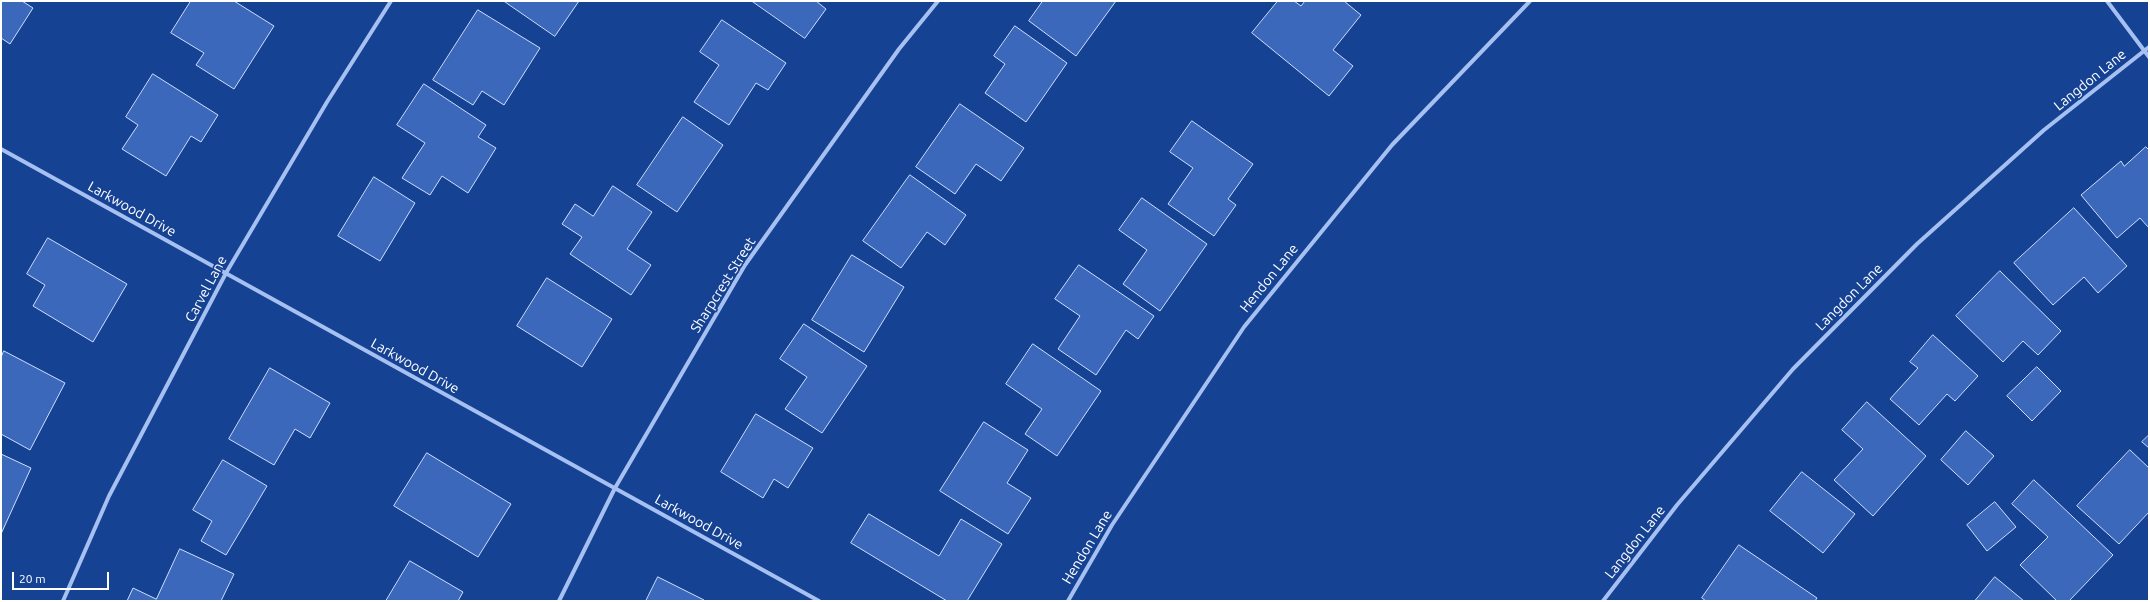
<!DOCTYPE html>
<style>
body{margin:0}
#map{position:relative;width:2150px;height:602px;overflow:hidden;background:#164294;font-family:Ubuntu,sans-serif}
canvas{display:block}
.frame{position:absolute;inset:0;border:2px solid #fff;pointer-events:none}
.scale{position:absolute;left:12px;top:572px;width:97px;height:18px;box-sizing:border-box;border:2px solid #fff;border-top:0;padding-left:5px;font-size:12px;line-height:14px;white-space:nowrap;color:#fff;-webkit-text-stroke:3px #164294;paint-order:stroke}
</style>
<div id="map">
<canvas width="2150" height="602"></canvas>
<div class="frame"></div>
<div class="scale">20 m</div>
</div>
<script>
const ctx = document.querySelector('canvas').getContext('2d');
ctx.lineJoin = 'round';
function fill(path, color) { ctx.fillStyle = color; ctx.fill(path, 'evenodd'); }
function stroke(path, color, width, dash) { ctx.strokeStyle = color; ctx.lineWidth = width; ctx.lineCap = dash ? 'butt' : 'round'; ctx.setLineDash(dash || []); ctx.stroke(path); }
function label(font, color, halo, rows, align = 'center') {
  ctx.font = font + ' Ubuntu,sans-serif'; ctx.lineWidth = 3.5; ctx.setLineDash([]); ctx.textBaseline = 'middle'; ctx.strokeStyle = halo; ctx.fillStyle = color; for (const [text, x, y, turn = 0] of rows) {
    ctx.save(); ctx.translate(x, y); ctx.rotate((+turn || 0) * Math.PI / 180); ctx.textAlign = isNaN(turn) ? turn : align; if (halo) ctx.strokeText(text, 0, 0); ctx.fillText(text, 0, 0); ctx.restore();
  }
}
const building = new Path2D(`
 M1 1H22L33 8 10 44 1 38Z
 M191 1H234L274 26 234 89 196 65 204 53 171 33Z
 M504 1H579L555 36Z
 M752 1H816L826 9 805 38Z
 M1043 1H1116L1076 56 1029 21Z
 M1278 1H1294L1301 6 1305 1H1344L1361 15 1333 50 1353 66 1329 96 1252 33Z
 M478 10 540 48 504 105 482 91 473 105 433 80Z
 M722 20 786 63 768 90 756 83 729 125 694 102 719 65 700 52Z
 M1015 26 1067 63 1026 122 985 93 1005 64 994 56Z
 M153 74 218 115 201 142 191 136 166 176 122 149 138 125 126 117Z
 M424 84 486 125 478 137 496 148 468 193 442 176 430 195 402 178 425 143 397 125Z
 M960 104 1024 148 1001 181 976 164 955 194 916 167Z
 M683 117 723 145 677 212 637 185Z
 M1192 121 1253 164 1228 199 1236 205 1214 236 1168 204 1193 168 1170 152Z
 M2146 147 2149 150V228L2140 218 2117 238 2081 195 2121 161 2124 166Z
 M910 175 966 215 945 245 927 232 901 268 863 241Z
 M374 177 415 203 380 261 338 236Z
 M613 186 652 212 627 249 651 265 631 295 570 254 582 237 562 224 575 204 593 216Z
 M1142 198 1207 244 1160 311 1123 284 1147 250 1119 230Z
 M2074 208 2127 266 2098 293 2084 277 2053 305 2014 263Z
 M48 238 127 284 93 342 33 306 45 285 27 274Z
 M852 255 904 287 864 352 812 320Z
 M1079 265 1154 316 1138 339 1126 330 1096 375 1058 349 1080 316 1055 299Z
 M2000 271 2061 331 2038 355 2023 341 2003 362 1956 316Z
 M547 278 612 319 582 367 517 326Z
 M804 324 867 366 822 433 785 409 807 377 780 359Z
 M1933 335 1978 376 1955 401 1947 394 1919 425 1890 399 1918 368 1910 362Z
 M1033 344 1101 391 1057 456 1025 434 1042 409 1006 384Z
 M4 351 65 383 30 450 1 434V358Z
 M2037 367 2061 391 2032 421 2007 396Z
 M270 368 330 403 310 438 295 429 274 465 229 439Z
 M1867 402 1926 456 1873 516 1834 480 1863 449 1842 430Z
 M756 414 813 448 788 488 774 479 763 498 721 472Z
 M984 422 1028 450 1007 483 1031 498 1008 534 940 491Z
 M1966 431 1994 456 1968 485 1941 460Z
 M2149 435V448L2142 442Z
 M2130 450 2149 468V512L2119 544 2077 506Z
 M427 453 511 504 478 557 394 506Z
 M1 454 31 468 1 534Z
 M223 460 267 486 226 555 201 541 212 521 193 510Z
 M1802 472 1855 514 1823 553 1770 511Z
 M2034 480 2113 555 2069 601H2057L2020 565 2048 537 2012 504Z
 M1995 502 2016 527 1987 551 1967 525Z
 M869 514 939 556 961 519 1002 544 967 601H947L851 543Z
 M1739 545 1817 598 1815 601H1706L1702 598Z
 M180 549 234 574 221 601H127L133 588 156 599Z
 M410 561 463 592 458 601H386Z
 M658 577 704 600 703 601H646Z
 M1995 577 2024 601H1975Z`);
fill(building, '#3b68ba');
stroke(building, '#cddefc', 1);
stroke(new Path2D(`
 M2107 1 2149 57
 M1 149 819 601
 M63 601 109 496 226 273 327 102 391 1
 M559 601 615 488 745 265 899 49 938 1
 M1068 601 1112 525 1244 327 1392 145 1530 1
 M1603 601 1677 505 1793 369 1917 244 2044 130 2149 47`), '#a6c1f1', 4);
label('14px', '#fff', '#164294', [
 ["Langdon Lane",2090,80,-39],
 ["Larkwood Drive",132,209,29],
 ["Hendon Lane",1269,278,-51],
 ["Sharpcrest Street",723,285,-58],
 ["Carvel Lane",206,289,-62],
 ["Langdon Lane",1849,297,-45],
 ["Larkwood Drive",415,366,29],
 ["Larkwood Drive",699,522,29],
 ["Langdon Lane",1635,542,-52],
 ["Hendon Lane",1087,547,-59]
]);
</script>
